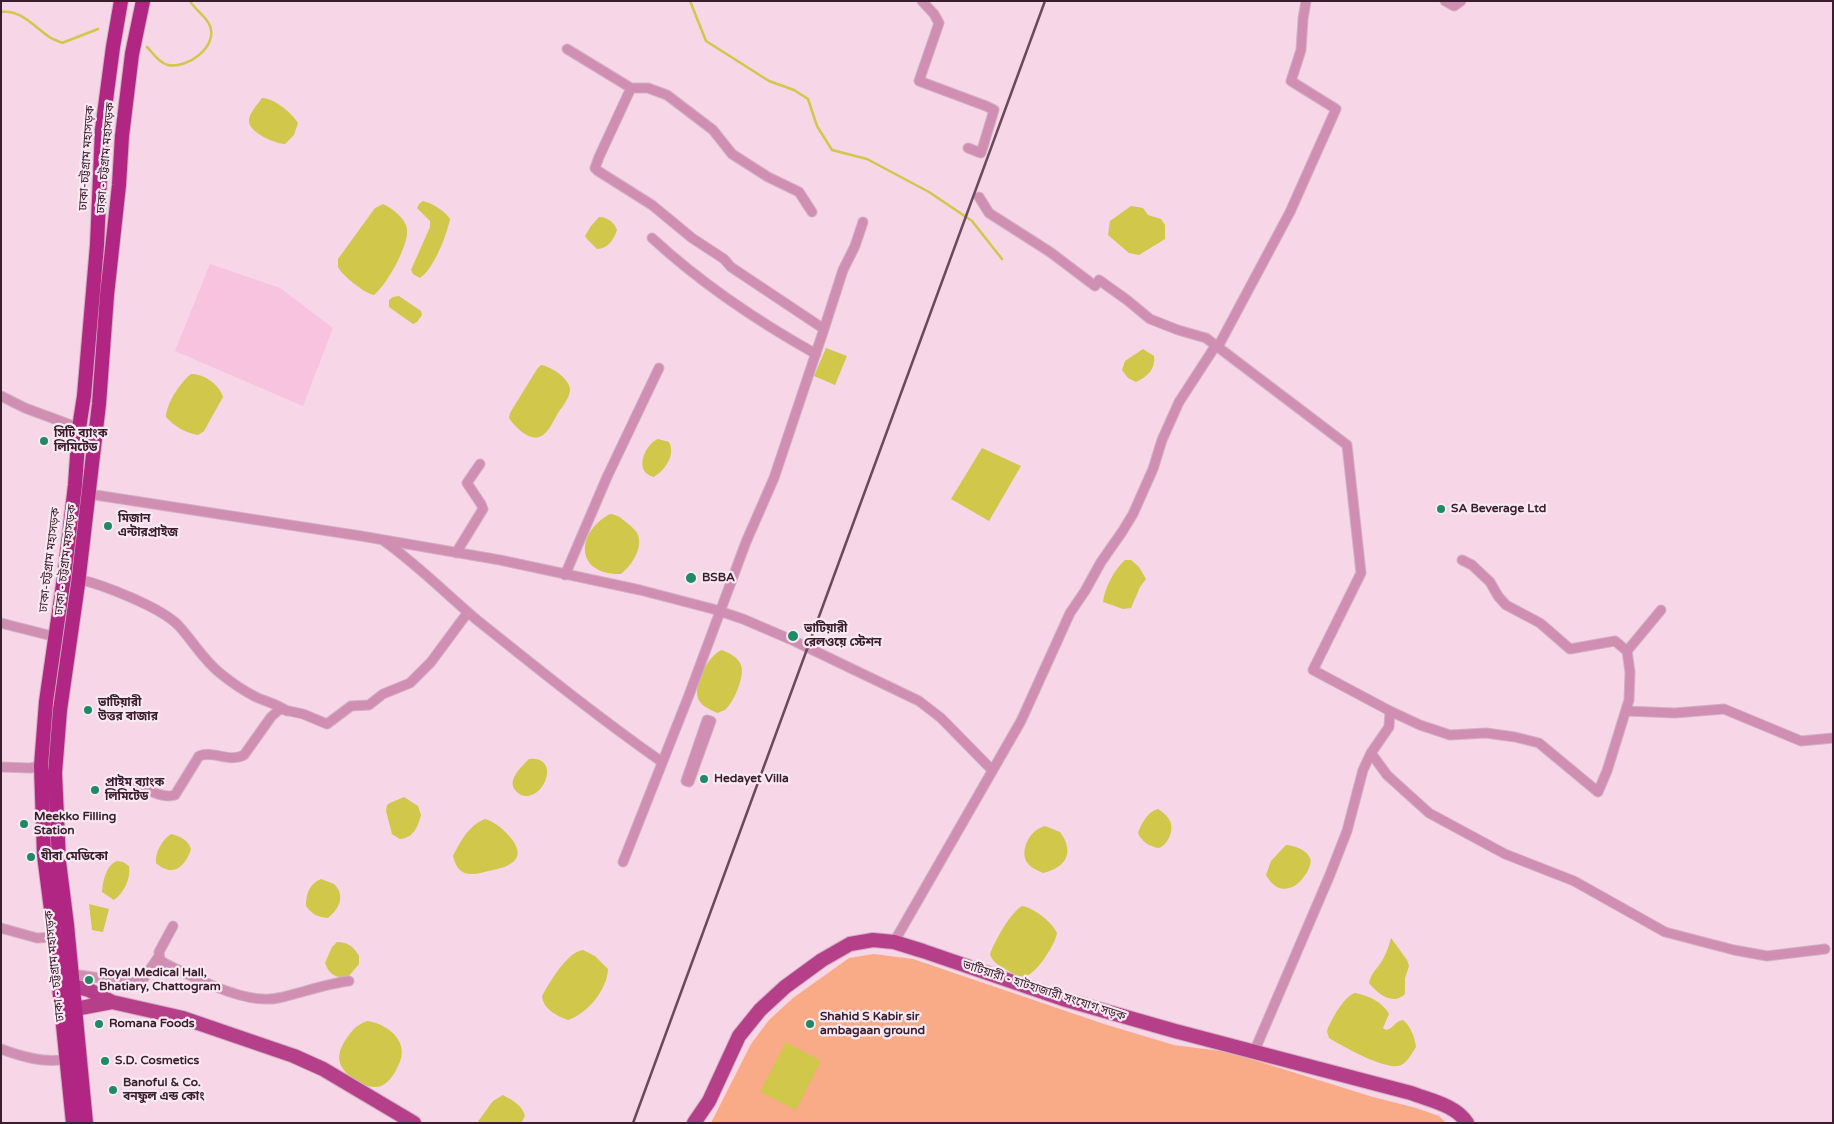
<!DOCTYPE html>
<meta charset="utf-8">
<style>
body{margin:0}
#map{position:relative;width:1834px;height:1124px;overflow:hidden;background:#f7d6e7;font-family:"Varela Round",sans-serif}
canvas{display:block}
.frame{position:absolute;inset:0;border:2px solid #3a1d2e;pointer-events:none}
</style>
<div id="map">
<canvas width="1834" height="1124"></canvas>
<div class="frame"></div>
</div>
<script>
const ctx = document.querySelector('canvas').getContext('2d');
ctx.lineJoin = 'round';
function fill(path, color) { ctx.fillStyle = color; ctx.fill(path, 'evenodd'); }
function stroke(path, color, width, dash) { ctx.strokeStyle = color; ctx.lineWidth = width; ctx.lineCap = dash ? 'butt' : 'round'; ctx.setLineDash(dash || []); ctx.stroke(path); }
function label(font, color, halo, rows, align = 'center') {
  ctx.font = font + ' "Varela Round","Noto Sans Bengali",sans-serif'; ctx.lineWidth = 4.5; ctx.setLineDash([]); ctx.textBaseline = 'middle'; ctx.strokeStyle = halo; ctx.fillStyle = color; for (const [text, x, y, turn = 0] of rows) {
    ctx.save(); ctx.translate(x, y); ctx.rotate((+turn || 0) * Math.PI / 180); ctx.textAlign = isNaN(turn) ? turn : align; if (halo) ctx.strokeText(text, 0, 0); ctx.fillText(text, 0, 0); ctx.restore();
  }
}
fill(new Path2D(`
 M210 264 280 288 333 328 303 406 175 351Z`), '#f7c3df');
fill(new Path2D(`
 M874 954 913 959 1104 1024 1174 1045 1228 1052 1373 1097 1416 1108 1439 1116 1446 1123H711L751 1044 769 1020 793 998 849 958Z`), '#f9ab88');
fill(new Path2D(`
 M262 98C274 98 292 113 298 123L294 135 285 144C276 144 250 133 249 122 248 114 258 104 262 98Z
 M423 201C432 203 445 211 450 219 447 234 434 269 420 278L413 274 411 270 430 227V221L417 208 419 204Z
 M383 204C392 208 402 216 406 225 413 240 386 286 374 295 366 294 342 276 338 267 338 265 338 261 338 259L375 208Z
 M1131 206 1143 208 1148 215 1161 219 1165 225V239L1139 255 1129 253 1108 235 1110 221Z
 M599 217C606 216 615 223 617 230 614 239 608 249 597 249L587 239 585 236 591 226Z
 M399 296 421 311 422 315 417 322 413 324 389 307V300L393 297Z
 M826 348 847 356 835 385 814 376Z
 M1143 349 1154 356C1156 369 1147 377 1136 382L1128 378 1122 370 1125 361Z
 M541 365C550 366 569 378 570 389 570 397 563 406 558 413 549 429 542 447 522 432 517 428 513 424 509 418L510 413 537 369Z
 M191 374C204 374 219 384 223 397L204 431 198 435C186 433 175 427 166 417 167 402 180 383 191 374Z
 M658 439 669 442C676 455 665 470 654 477 632 472 646 443 658 439Z
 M982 448 1021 466 989 521 951 499Z
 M610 514C619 515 621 518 627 523 632 527 636 530 638 535 643 549 631 566 621 574 575 575 575 533 610 514Z
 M1125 560H1131L1139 567 1146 579 1140 587 1131 608 1123 609 1103 602C1105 587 1114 570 1125 560Z
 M722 650C729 653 738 657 741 665 745 676 734 702 725 710 722 711 720 712 717 713 711 710 704 707 700 702 690 688 708 655 722 650Z
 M529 759C559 756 547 795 527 796 523 796 520 795 517 792 505 782 521 767 529 759Z
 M404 797 418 806 421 815C418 827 413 838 400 839L392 834 386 811 387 805 390 803Z
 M1158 809C1163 812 1170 818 1171 824 1173 833 1167 845 1159 848 1150 847 1141 841 1138 833 1141 824 1148 811 1158 809Z
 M485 819C495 822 503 829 510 837 527 857 513 866 493 870 475 874 459 881 453 856 460 842 469 825 485 819Z
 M1045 826 1060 832C1075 852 1066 868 1043 873 1036 870 1027 866 1025 858 1022 845 1032 829 1045 826Z
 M171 834C180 836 188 840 191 849 185 867 173 878 156 863 155 852 162 840 171 834Z
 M1286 845C1293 845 1307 850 1310 858 1315 869 1286 910 1266 875L1271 861Z
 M117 861 123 862 129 866C131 878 124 893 114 900L102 892C103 881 106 865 117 861Z
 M321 879 334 884C346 896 339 909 328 918 317 917 312 914 306 906 306 894 309 884 321 879Z
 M89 904 109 909 103 932 92 930Z
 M1022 906C1034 908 1052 922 1057 933 1055 945 1034 979 1021 977 1015 976 1008 970 1003 968 997 964 992 961 990 954 995 941 1010 913 1022 906Z
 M1391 938 1407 960 1409 966 1405 978V994C1393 1006 1378 994 1369 983 1371 973 1377 969 1382 961 1386 954 1389 946 1391 938Z
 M337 942C348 942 354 947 359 956V964L348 977C336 979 329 974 325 963L332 947Z
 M583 950 595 956 608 969C607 990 588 1013 568 1020 557 1016 543 1009 542 996 550 982 567 952 583 950Z
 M1355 993C1367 995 1383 1002 1389 1014L1383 1028 1386 1030C1393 1029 1395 1021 1403 1020 1410 1025 1415 1038 1416 1047 1412 1053 1406 1065 1398 1066 1381 1068 1344 1047 1329 1038L1327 1031C1331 1020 1344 996 1355 993Z
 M367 1021C389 1024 411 1043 398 1066 395 1073 389 1083 381 1086 368 1091 344 1076 340 1063 337 1053 343 1043 349 1035 354 1028 359 1024 367 1021Z
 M786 1042 821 1061 796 1110 760 1092Z
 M503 1095C512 1100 522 1105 525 1116L521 1123H477L493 1101Z`), '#d0c74b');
stroke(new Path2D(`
 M690 1 706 41 769 81 794 90 808 99 817 126 832 150 867 159 929 192 972 221 1002 259
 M1 12C22 9 35 28 51 38 54 40 59 41 62 43L98 29
 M147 47C153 53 159 63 168 65 187 69 218 47 210 26 206 16 195 10 190 1`), '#d0c74b', 2.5);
const minor = new Path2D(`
 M922 1 934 14 939 23 919 81 986 106 994 110 981 153 968 148
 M1445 1 1454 6 1461 1
 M567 49 631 88 599 157 595 168 598 171 652 205 692 238 724 259 731 267 824 329 774 478 746 542 689 695 623 862
 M631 88H648L667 95 713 130 732 154 768 177 799 192 812 212
 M979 197 989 213 1050 252 1095 286 1099 280 1127 300 1150 319 1178 330 1206 338 1347 445 1361 573 1313 670 1390 711
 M652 238C702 284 757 321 816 354
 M824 329 843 270 855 246 863 222
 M1 396 25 408 79 428
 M89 494 361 536 500 560 640 590 713 609 743 619 792 640 919 701 941 718 992 770
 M384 541C418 565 446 594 477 620 537 668 599 718 662 762
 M456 553 483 509 481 504 467 483 480 464
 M1462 560 1472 565 1490 582 1498 596 1506 605 1540 623 1570 649 1615 641 1627 651
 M565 575 607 477 659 368
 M78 579C104 585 160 607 178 625 193 641 203 660 221 674 231 682 244 691 256 697 267 702 277 704 287 711
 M1 623 56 637
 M1626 711 1675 713 1724 709 1801 741 1833 738
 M707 720 711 721 689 782 686 781Z
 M1371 753 1387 775 1429 813 1505 854 1574 881 1665 932 1734 950 1767 956 1825 949
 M1 767 30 768 41 766
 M135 784C147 789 162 799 175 795L199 756C214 750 229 763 244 755L271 717 280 709 303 714 327 724 351 706 369 705 383 694 410 683 431 662 468 612
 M173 926 159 952 160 960 166 964C196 978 245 1005 278 998 302 993 324 984 349 981
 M1 928 37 938 54 937
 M894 942 1021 721 1070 613 1085 591 1101 562 1122 532 1133 514 1153 469 1162 440 1179 402 1216 345 1220 343 1290 212 1336 109 1291 81 1301 50 1303 19 1306 1
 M72 974 135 983 144 978 159 956
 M1 1049C20 1056 45 1064 66 1059
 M1254 1052 1329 877 1347 831 1363 770 1371 753 1389 727 1390 711 1420 725 1450 735 1486 733 1515 737 1539 743 1598 792 1607 771 1629 700 1630 672 1627 651 1661 610`);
const primary = new Path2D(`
 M73 986 89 990 112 1002 183 1018 294 1056 323 1069 414 1123
 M75 1009 112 1002
 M694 1123 709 1101 739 1036 760 1010 785 987 822 960 850 944 873 940 894 942 923 951 1063 999 1175 1031 1411 1093C1429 1100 1456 1105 1467 1123`);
const trunk = new Path2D(`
 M73 1123 52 917 44 855 41 766 46 702 64 577 75 485 79 428 84 396 97 245 102 130 113 47 121 1
 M86 1123 67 925 59 862 55 773 60 710 78 584 99 404 107 295 119 185 122 136 132 54 143 1`);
stroke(minor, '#d1b1c2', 11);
stroke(primary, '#d1b1c2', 16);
stroke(trunk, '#d1b1c2', 16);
stroke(minor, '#d08eb2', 9);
stroke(primary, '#b63f8a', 14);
stroke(trunk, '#b02682', 14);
stroke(new Path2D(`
 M633 1123 1045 1`), '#694b5c', 2.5);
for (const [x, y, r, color] of [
 [44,441,5,"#208966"],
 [1441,509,5,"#208966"],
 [108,526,5,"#208966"],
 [691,578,6,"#208966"],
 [793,636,6,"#208966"],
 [88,710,5,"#208966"],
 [704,779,5,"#208966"],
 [95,790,5,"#208966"],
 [24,824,5,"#208966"],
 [31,857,5,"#208966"],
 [89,980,5,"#208966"],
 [99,1024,5,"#208966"],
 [810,1024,5,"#208966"],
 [105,1061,5,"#208966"],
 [113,1090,5,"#208966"]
]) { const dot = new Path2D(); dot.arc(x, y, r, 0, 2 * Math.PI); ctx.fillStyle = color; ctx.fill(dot); stroke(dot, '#f9e9f1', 2); }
label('12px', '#3a1d2e', '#f9e9f1', [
 ["ঢাকা-চট্টগ্রাম মহাসড়ক",87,158,-86],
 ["ঢাকা - চট্টগ্রাম মহাসড়ক",106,158,-85],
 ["ঢাকা-চট্টগ্রাম মহাসড়ক",50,560,-83],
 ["ঢাকা - চট্টগ্রাম মহাসড়ক",66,560,-83],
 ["ঢাকা - চট্টগ্রাম মহাসড়ক",55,966,-96],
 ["ভাটিয়ারী - হাটহাজারী সংযোগ সড়ক",1044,991,18]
]);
label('bold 12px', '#3a1d2e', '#f9e9f1', [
 ["সিটি ব্যাংক",54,434],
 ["লিমিটেড",54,448],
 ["SA Beverage Ltd",1451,509],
 ["মিজান",118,519],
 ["এন্টারপ্রাইজ",118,533],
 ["BSBA",702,578],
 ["ভাটিয়ারী",804,629],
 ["রেলওয়ে স্টেশন",804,643],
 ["ভাটিয়ারী",98,703],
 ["উত্তর বাজার",98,717],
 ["Hedayet Villa",714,779],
 ["প্রাইম ব্যাংক",105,783],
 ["লিমিটেড",105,797],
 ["Meekko Filling",34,817],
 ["Station",34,831],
 ["যীবা মেডিকো",41,857],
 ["Royal Medical Hall,",99,973],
 ["Bhatiary, Chattogram",99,987],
 ["Shahid S Kabir sir",820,1017],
 ["ambagaan ground",820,1031],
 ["Romana Foods",109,1024],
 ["S.D. Cosmetics",115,1061],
 ["Banoful & Co.",123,1083],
 ["বনফুল এন্ড কোং",123,1097]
], 'left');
</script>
